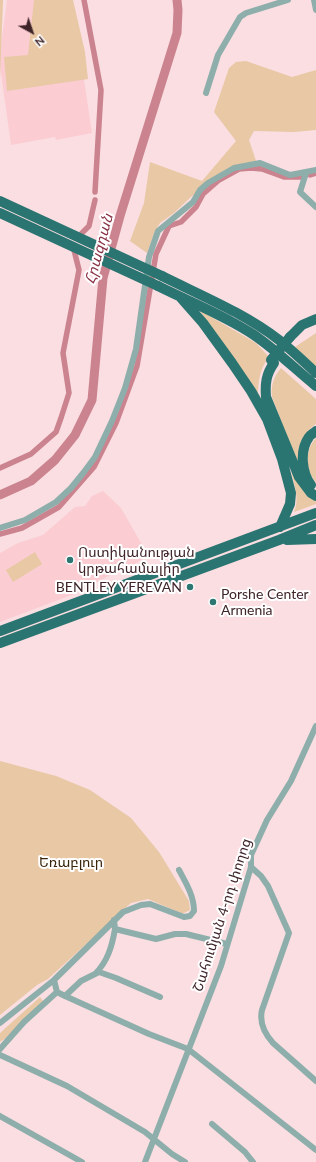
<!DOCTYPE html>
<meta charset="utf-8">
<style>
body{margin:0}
#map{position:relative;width:316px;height:1162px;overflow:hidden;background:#fadee1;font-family:Lato,sans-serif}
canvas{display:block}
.north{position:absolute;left:12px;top:12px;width:40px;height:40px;-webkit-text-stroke:3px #fff;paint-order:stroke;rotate:140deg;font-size:11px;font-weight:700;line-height:16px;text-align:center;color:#3f2529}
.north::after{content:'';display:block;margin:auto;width:14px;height:18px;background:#3f2529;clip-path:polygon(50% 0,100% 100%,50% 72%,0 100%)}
</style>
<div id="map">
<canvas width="316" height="1162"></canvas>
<div class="north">N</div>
</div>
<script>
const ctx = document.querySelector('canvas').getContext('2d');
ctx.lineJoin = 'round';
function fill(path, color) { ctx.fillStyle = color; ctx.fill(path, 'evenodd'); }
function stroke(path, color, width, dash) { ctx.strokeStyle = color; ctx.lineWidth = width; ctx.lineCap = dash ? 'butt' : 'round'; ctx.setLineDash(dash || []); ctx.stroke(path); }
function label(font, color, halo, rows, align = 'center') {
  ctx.font = font + ' Lato,"Noto Sans Armenian",sans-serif'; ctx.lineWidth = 4; ctx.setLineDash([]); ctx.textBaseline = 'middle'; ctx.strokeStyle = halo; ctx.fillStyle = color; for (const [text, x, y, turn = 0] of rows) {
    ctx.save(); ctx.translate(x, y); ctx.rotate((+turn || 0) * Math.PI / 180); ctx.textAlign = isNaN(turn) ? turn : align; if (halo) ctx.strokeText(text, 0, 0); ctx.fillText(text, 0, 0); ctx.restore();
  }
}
fill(new Path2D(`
 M7 0H72L92 133 56 140 55 137 11 145 0 66V53Z
 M103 491 121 508 148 555 129 568 127 566 77 593 0 622V553L18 543 43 535 75 507 85 506 92 496Z`), '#fbcdd2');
fill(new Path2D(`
 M0 0H3L0 79Z
 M34 0H73L85 52 88 79 7 91 4 57 28 55Z
 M246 61 292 77 316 70V130L294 132 254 131 249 140 256 161 192 196 174 213 160 223 155 231 147 253 130 241 144 203 150 162 202 181 236 141 214 112 229 68 236 62Z
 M199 310 256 343 269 357C260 368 258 381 258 396Z
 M316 333V368L295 347Z
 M281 368 316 399V424C301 434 300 448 298 465L272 397C271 385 273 378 281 368Z
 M316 438V482C305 470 304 451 316 438Z
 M291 471 300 486 316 500V504L294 512C300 499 294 484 291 471Z
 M35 552 42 564 13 582 6 570Z
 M0 761 56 776 90 790 131 818 159 852 189 901 190 910 184 913H181L148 899 131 903 48 979 37 985 0 1015Z
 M40 997 43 1001 6 1038 0 1042V1033Z`), '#e8c8a5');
stroke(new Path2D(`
 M84 0 101 90 95 192
 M310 175 316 173
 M77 238 89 226 95 200
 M0 468 31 454 56 432 61 418 69 393 63 353 79 270 73 246
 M0 534 22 528 59 507 94 467 116 423 137 366 156 254 169 226 181 222 196 207 203 194 219 180 239 169 251 168 262 169 284 177H301`), '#cb848f', 5.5);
stroke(new Path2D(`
 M0 495 31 481 55 460 75 435 92 400 103 278 120 216 177 33 178 10 177 0`), '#cb848f', 9);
stroke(new Path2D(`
 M314 0 316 10
 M206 93 218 55 240 17 246 13 288 0
 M306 173 300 192 316 207
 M0 528 25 520 56 502 71 488 84 472 95 457 112 421 125 388 136 349 149 257 158 231 193 202 200 190 208 183 234 168 260 163 290 175 316 170
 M251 867 261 876 268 886 289 933 262 1010C259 1023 264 1033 273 1043L316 1081
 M114 920 115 929 156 939 175 934H186L227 944
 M95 974C108 961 112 946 115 929
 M54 980 57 992 65 996 149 1034 188 1049 316 1150
 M65 996 81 981 99 972 116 978 160 997
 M0 1023 54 980 123 912 141 905 150 904 184 917 190 916 194 911C194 896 186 883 179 870
 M0 1049 24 1022 57 992
 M0 1055 67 1086 145 1132 172 1154 185 1162
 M0 1116 82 1162
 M212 1124 245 1152 253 1162
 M145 1162 221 966 251 867V855L267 820 291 781 316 726`), '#8eaeab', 6);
stroke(new Path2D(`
 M162 276C202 296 244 313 279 340 292 350 304 362 316 373
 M158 286C190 302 224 315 254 335 276 350 295 369 316 386
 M181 298 203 323 232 363 251 391 267 419 282 459 291 493 290 504 280 527
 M290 337 302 325 316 319
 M274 363C266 374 265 384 266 397L299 477 311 493 316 496
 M311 485C302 473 299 451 309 437 310 435 314 433 316 431
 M287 540 316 539
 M0 631 316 513
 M0 643 279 540 316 525`), '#2a7571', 10);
stroke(new Path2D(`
 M0 201 162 276
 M0 213 158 286
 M271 360 290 337`), '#2a7571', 10);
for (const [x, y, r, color] of [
 [70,560,4,"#2d7671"],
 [190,587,4,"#2d7671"],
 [213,602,4,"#2d7671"]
]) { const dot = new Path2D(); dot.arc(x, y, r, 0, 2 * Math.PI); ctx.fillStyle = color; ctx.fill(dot); stroke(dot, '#fff', 1.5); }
label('14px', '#3f2529', '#fff', [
 ["Ոստիկանության",78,552],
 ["կրթահամալիր",78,568],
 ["BENTLEY YEREVAN",182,587,"right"],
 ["Porshe Center",221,594],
 ["Armenia",221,610]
], 'left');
label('14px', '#39260d', '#fff', [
 ["Եռաբլուր",71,862]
]);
label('14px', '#3f2529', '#fff', [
 ["Շահումյան 4-րդ փողոց",222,915,-72]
]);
label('italic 15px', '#893245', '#fff', [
 ["Հրազդան",99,249,-75]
]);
</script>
